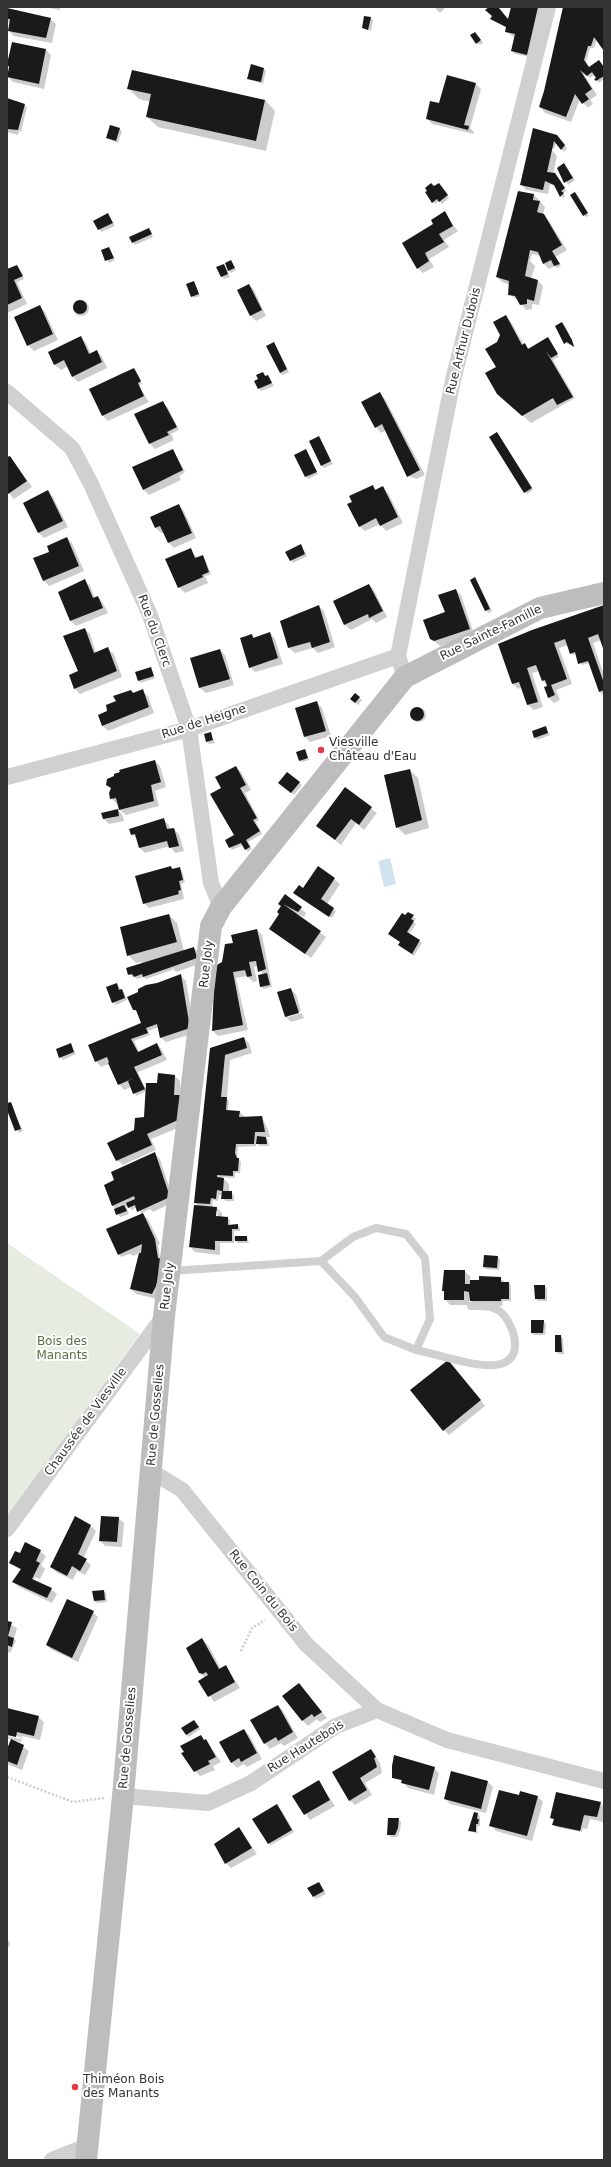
<!DOCTYPE html>
<meta charset="utf-8">
<style>
body{margin:0}
#map{position:relative;width:611px;height:2167px;overflow:hidden;background:#fff;font-family:"DejaVu Sans",sans-serif}
canvas{display:block}
.frame{position:absolute;inset:0;border:8px solid #333;pointer-events:none}
</style>
<div id="map">
<canvas width="611" height="2167"></canvas>
<div class="frame"></div>
</div>
<script>
const ctx = document.querySelector('canvas').getContext('2d');
ctx.lineJoin = 'round';
function fill(path, color) { ctx.fillStyle = color; ctx.fill(path, 'evenodd'); }
function stroke(path, color, width, dash) { ctx.strokeStyle = color; ctx.lineWidth = width; ctx.lineCap = dash ? 'butt' : 'round'; ctx.setLineDash(dash || []); ctx.stroke(path); }
function label(font, color, halo, rows, align = 'center') {
  ctx.font = font + ' "DejaVu Sans",sans-serif'; ctx.lineWidth = 4; ctx.setLineDash([]); ctx.textBaseline = 'middle'; ctx.strokeStyle = halo; ctx.fillStyle = color; for (const [text, x, y, turn = 0] of rows) {
    ctx.save(); ctx.translate(x, y); ctx.rotate((+turn || 0) * Math.PI / 180); ctx.textAlign = isNaN(turn) ? turn : align; if (halo) ctx.strokeText(text, 0, 0); ctx.fillText(text, 0, 0); ctx.restore();
  }
}
fill(new Path2D(`
 M7 1243 140 1334 7 1516Z`), '#e6ecdf');
fill(new Path2D(`
 M390 858 396 884 384 887 378 861Z`), '#cfe2ee');
fill(new Path2D(`
 M45 7H64L60 8V10Z
 M434 7H446L440 13Z
 M491 7H499L509 21 512 7H541L529 57 515 54 512 51 515 38 507 32V28L492 19Z
 M564 7H604V49L597 39 594 48H590L586 62 589 68 604 67V79L599 83 596 79 598 78 595 74 590 78 583 73 597 95 590 100 593 104 588 108 580 99 571 122 545 113 540 107 545 91Z
 M7 9 50 19 56 24 52 43 14 36 9 31 11 23 7 22Z
 M371 18 373 20 371 31 363 28Z
 M477 35 483 43 480 45 477 43Z
 M13 43 46 50 51 55 44 89 13 82 8 77 10 68 8 66Z
 M264 69 266 71 263 84 248 79Z
 M476 84 481 89 470 128 474 132V134L432 124 427 118 440 104Z
 M128 88 265 100 275 111 266 151 158 127 147 117 151 102 139 99Z
 M7 99 19 102 27 107 21 132 19 131 18 135 7 132Z
 M119 129 122 131 118 143 107 138Z
 M534 129 559 138 567 148 564 152 556 143 554 149 550 148 557 156 553 174 558 177 566 191 563 193 565 196 563 198 556 187 550 184 548 194 526 190 521 184Z
 M566 167 575 180 568 185 559 168Z
 M441 186 449 198 442 204 439 201 435 204 433 202 434 187Z
 M519 192 534 195 539 200 545 207 543 215 549 221 567 250 555 257 561 266 557 268 555 266 549 269 544 264 541 256 532 254 530 261 535 266 531 279 538 281 543 286 539 305 532 304V309L526 310 518 300 509 294 510 285 502 282 497 277Z
 M577 196 589 216 586 217 584 215Z
 M444 213 458 231 444 240 449 247 429 259 434 267 423 273 418 268 435 224Z
 M108 215 115 226 101 232 95 221Z
 M149 229 153 237 135 245 133 242Z
 M109 248 115 260 109 263 102 251Z
 M231 261 236 270 231 273 226 268 230 277 224 279 222 277 224 265 228 270Z
 M17 266 24 279 17 282 27 304 7 313V270Z
 M194 282 200 296 194 298 192 296Z
 M249 285 254 290 266 316 256 321 251 316 239 290Z
 M73 308a8 8 0 1 1 16 0a8 8 0 1 1-16 0Z
 M40 306 45 312 58 340 34 351 28 345 15 318Z
 M506 316 511 322 524 345 530 349 550 341 559 357 553 360 575 398 531 423 498 394V343Z
 M562 323 565 326 575 347 565 343Z
 M81 337 86 343 91 354 97 351 102 357 107 368 78 382 73 377 68 366 61 370 55 365 49 352Z
 M274 343 289 372 283 375 280 373Z
 M134 369 142 384 139 386 149 402 108 421 103 416 91 389 124 372 127 375 126 372Z
 M263 373 270 379 274 386 261 391 255 382 260 380Z
 M379 393 385 399 425 475 417 479 408 476 386 430 381 433 376 427Z
 M162 403 168 408 179 430 171 434 174 440 155 449 150 444Z
 M499 436 533 490 527 494 525 492Z
 M319 437 333 464 324 468 322 465Z
 M173 450 185 472 179 476 181 480 149 495 144 490 133 467Z
 M308 453 318 474 308 479 296 456Z
 M10 457 32 487 14 499 7 491V459Z
 M372 486 377 491 383 488 388 493 403 523 386 531 380 524 365 531 359 526 353 502Z
 M48 491 53 497 68 527 44 538 39 533 24 503Z
 M179 506 184 511 196 538 174 548 169 543 164 532 161 533 156 528Z
 M67 538 72 543 84 571 49 586 44 581 50 552Z
 M301 545 307 556 293 563 287 552Z
 M190 549 197 558 202 556 205 559 211 574 205 576 208 583 185 593 179 587Z
 M475 578 477 581 492 611 489 613 486 611 472 580Z
 M85 581 90 586 95 598 98 597 103 603 108 613 76 626 71 621 59 592Z
 M369 585 374 590 387 617 376 623 372 619 351 630 345 625 334 601Z
 M456 590 461 595 474 634 440 646 430 638 447 613Z
 M319 606 324 611 335 647 318 653 313 648 295 653 289 648 293 615Z
 M604 606V649L601 640 593 643 604 675V696L600 692 590 663 582 665 576 654 573 655 571 653 568 645 559 648 572 684 556 690 560 700 554 703 548 697 549 686 542 680 539 671 532 673 543 707 534 710 528 705 522 687 518 689 513 684 499 645Z
 M84 629 90 634 96 653 108 649 114 654 122 677 80 694 75 689 80 672Z
 M270 633 275 639 283 664 255 672 250 667 252 635 255 638Z
 M220 650 225 655 234 685 206 693 200 688 191 659Z
 M150 668 155 678 141 683 139 681Z
 M131 691 134 694 142 691 148 696 154 713 108 731 103 726 99 715 109 712Z
 M359 698 362 700 358 705 354 702Z
 M317 702 322 708 331 736 310 742 305 737 296 709Z
 M412 715a7 7 0 1 1 14 0a7 7 0 1 1-14 0Z
 M545 727 550 735 537 740 535 737Z
 M210 733 215 743 209 744 207 742Z
 M305 750 309 760 302 762 300 760Z
 M155 761 160 766 166 787 155 791 159 806 126 815 120 810 119 803 117 804 111 798 112 789 109 787Z
 M236 767 241 772 251 790 245 793 259 820 256 822 262 834 248 842 252 849 248 852 243 845 232 850 226 840 235 836 223 788Z
 M410 770 418 778 429 828 405 835 397 827Z
 M288 773 302 785 294 795 282 785Z
 M345 789 377 813 364 830 356 823 341 845 318 826Z
 M118 810 123 816 124 821 109 824 104 819 103 814Z
 M164 820 169 825 170 830 174 829 179 834 184 851 175 853 170 846 145 853 140 848 138 840 132 834Z
 M171 867 174 870 179 868 182 871 185 882 181 884 184 899 149 908 144 903Z
 M319 867 340 884 327 904 336 911 332 918 295 892 303 889Z
 M285 896 306 913 304 917 295 913 326 937 311 958 270 929 280 914Z
 M408 913 416 919 413 922 416 924 409 934 422 943 414 956 399 945Z
 M169 915 177 923 184 951 193 948 199 953 202 963 176 972 172 968V970L146 979 144 977 137 979 134 976 132 977 128 969 142 964 141 962 136 963 128 955Z
 M257 930 262 935 272 987 264 989 261 987 259 975H263L258 966 254 967 257 981 253 982 247 976 236 978 248 1030 218 1036 213 1031 215 1018 213 989 234 943Z
 M180 975 186 981 195 1033 166 1042 160 1037 159 1027 148 1031 150 1035 134 1041 139 1052 157 1044 162 1050 167 1060 138 1072 146 1091 136 1096 131 1087 124 1090 119 1084 109 1064 101 1067 96 1061 143 1023 138 1012 134 1010 157 984Z
 M117 985 124 992 127 1000 116 1005 113 1002Z
 M290 989 296 994 301 1011 288 1015V1017L302 1013 304 1018 291 1022 286 1017 279 993Z
 M244 1038 249 1043 252 1053 230 1060 227 1099 229 1101 228 1111 240 1112 245 1117H262L268 1130 270 1137H265L268 1140 269 1146H260L256 1143V1146L238 1147 237 1157 241 1162 240 1173H235V1178L222 1177 229 1184V1192L234 1195V1201H225L223 1195H219L218 1201 213 1200 212 1208H217L222 1213V1218H228L230 1220V1226L238 1225 240 1228V1231H234V1237H247L249 1243H238L234 1239V1243H220V1255L195 1252 190 1247 199 1207 195 1203 211 1049ZM216 1211H218L217 1221H215Z
 M70 1044 76 1054 63 1060 60 1057Z
 M175 1076 180 1081V1096L183 1126 151 1139 156 1150 123 1165 117 1160 145 1118 158 1085Z
 M10 1103 23 1131 19 1133 7 1107V1104Z
 M155 1154 160 1159 174 1202 153 1212 150 1209 142 1213 148 1219 160 1244 158 1245 160 1259 157 1299 136 1294 131 1289 139 1253 133 1256 130 1254 121 1257 107 1229 142 1215 137 1207 132 1210 128 1206 126 1207 129 1214 120 1217 113 1205Z
 M497 1257 500 1259 499 1270 486 1269 484 1267Z
 M464 1271 470 1276V1281L500 1278 506 1283H509L511 1286V1301H503L502 1306H476L469 1299V1305H450L445 1299 443 1279Z
 M544 1286 547 1288V1301H538L536 1299Z
 M543 1321 546 1324 545 1335H534L532 1333Z
 M560 1336 563 1338 564 1354H559L556 1352Z
 M453 1366 485 1406 449 1435 444 1430Z
 M118 1518 124 1523 122 1547 105 1546 100 1541Z
 M91 1526 96 1531 83 1559 91 1565 85 1575 77 1571 73 1580 56 1572 51 1567Z
 M40 1551 46 1556 41 1565 45 1569 40 1579 35 1577 34 1581 51 1589 57 1594 52 1603 19 1587 13 1582 22 1571 10 1563 21 1555Z
 M103 1591 106 1593 107 1602 97 1603 95 1601Z
 M93 1612 98 1617 78 1662 52 1650 47 1645Z
 M7 1622 17 1628 14 1639 16 1641 10 1653 7 1652Z
 M202 1639 208 1645 221 1669 226 1667 240 1688 214 1702 200 1681 205 1678 200 1673Z
 M304 1690 327 1718 320 1722 317 1719 308 1726 303 1721Z
 M278 1706 283 1711 298 1738 284 1746 281 1743 270 1749 265 1743Z
 M7 1709 38 1717 44 1722 40 1740 22 1736 21 1742 13 1740 29 1751 22 1770 7 1764V1751L12 1740 7 1738V1736L20 1739 21 1737 7 1734Z
 M194 1721 200 1729 189 1737 186 1735Z
 M244 1730 249 1735 262 1759 247 1767 244 1764 237 1768 232 1763 221 1743Z
 M206 1740 221 1762 213 1766 215 1770 200 1776 195 1771Z
 M371 1750 380 1763 382 1773 365 1783 372 1795 355 1805 349 1800Z
 M434 1768 439 1773 434 1795 408 1788 403 1782 393 1777Z
 M318 1781 335 1806 310 1820 294 1796Z
 M488 1782 493 1787 486 1813 450 1804 445 1798Z
 M520 1792 538 1797 543 1802 532 1841 496 1831 491 1825 520 1797Z
 M600 1803 604 1807 603 1822 590 1819 587 1829 583 1828 582 1832 556 1827 554 1824 555 1821 551 1817Z
 M277 1806 282 1811 294 1832 271 1845 268 1843Z
 M478 1814 480 1817V1826H478L477 1830 478 1834 469 1830Z
 M398 1819 401 1822 400 1831 397 1837H391L388 1834Z
 M239 1828 257 1854 231 1868 226 1863Z
 M319 1883 326 1894 316 1899 309 1889Z
 M7 1939 10 1943 9 1947H7Z`), '#0003');
fill(new Path2D(`
 M489 7H498L508 19 511 7H538L527 55 511 51 515 34 505 32 506 27 490 19 492 16 485 10Z
 M563 7H604V51L594 37 591 46H588L584 60 589 67 599 60 604 67V76L596 81 594 79 596 78 592 72 587 76 580 70 592 89 585 94 589 99 582 104 575 94 566 117 539 107 544 91Z
 M7 8 51 18 46 38 8 31 10 19H7Z
 M364 16 371 17 368 30 362 28Z
 M475 32 481 40 476 44 470 35Z
 M12 42 46 49 39 84 7 77 9 67 7 64Z
 M251 64 264 68 261 82 247 79Z
 M132 70 265 100 256 141 146 117 151 94 127 89Z
 M447 75 476 83 464 125 469 126 468 130 426 119 430 101 439 103Z
 M7 98 25 104 18 130 7 129Z
 M110 125 120 128 116 141 106 138Z
 M533 128 557 135 565 145 561 150 554 141 547 172 555 173 565 188 561 191 564 193 560 197 554 185 545 181 543 190 520 185Z
 M564 163 573 178 564 183 557 168Z
 M431 183 434 186 439 183 448 195 439 202 437 199 432 203 425 192 427 191 425 188Z
 M518 191 534 194 533 200 540 201 537 212 544 214 562 245 552 251 560 264 554 266 551 260 543 264 538 252 530 250 525 276 538 280 534 301 527 299V304L520 305 515 296 508 295 509 281 496 277Z
 M575 192 588 213 583 216 570 195Z
 M445 211 453 226 439 234 444 242 425 253 429 261 417 269 402 243 433 224 431 220Z
 M108 213 113 223 98 230 93 221Z
 M149 228 152 234 132 243 129 237Z
 M109 247 114 258 105 261 101 250Z
 M231 260 235 268 228 271 225 263Z
 M224 264 228 274 221 277 216 267Z
 M17 265 23 276 14 280 22 298 7 305V269Z
 M194 281 199 294 191 297 186 284Z
 M249 284 262 310 250 316 237 290Z
 M73 307a7 7 0 1 1 14 0a7 7 0 1 1-14 0Z
 M40 305 53 334 27 346 14 317Z
 M506 315 522 345 525 343 528 349 548 337 558 354 551 358 546 351 573 397 557 405 553 398 522 416 497 394 485 373 496 367 485 349 497 342 500 335 493 322Z
 M562 322 572 340 574 347 567 342 564 344 555 326Z
 M81 336 89 354 97 350 102 362 72 377 64 360 54 365 48 352Z
 M274 342 287 369 280 373 266 346Z
 M134 368 141 381 138 383 144 396 102 416 89 389Z
 M263 372 265 376 268 375 272 383 258 389 254 381 258 379 256 375Z
 M380 392 420 470 407 477 382 424 375 428 361 402Z
 M163 401 177 427 167 432 169 435 149 444 134 414Z
 M497 432 532 488 524 493 489 437Z
 M319 436 331 461 321 466 309 441Z
 M173 449 183 470 143 490 132 467Z
 M306 449 317 472 305 477 294 455Z
 M10 456 27 481 8 494 7 457Z
 M373 485 375 490 383 486 398 517 380 526 376 518 359 527 347 504 352 502 349 496Z
 M48 490 63 521 38 533 23 503Z
 M179 504 192 533 168 543 160 526 155 528 150 517Z
 M67 537 79 566 43 581 33 558 49 552 47 546Z
 M301 544 305 554 290 561 285 552Z
 M191 548 195 558 203 555 209 572 202 575 203 577 178 588 165 559Z
 M475 577 490 609 485 611 470 580Z
 M85 579 93 598 98 596 103 608 70 621 58 592Z
 M369 584 383 611 369 618 368 614 344 625 333 601Z
 M456 589 470 629 434 641 430 639 423 620 445 612 438 595Z
 M319 605 330 642 312 648 310 642 288 648 280 621Z
 M604 605V651L598 634 588 638 604 683V690L599 692 588 661 578 664 575 652 570 654 565 639 554 643 567 679 551 685 555 695 548 698 544 687 547 686 545 680 542 681 536 665 527 668 538 702 527 705 519 682 512 684 498 644 532 630Z
 M85 628 94 653 108 647 117 671 74 689 69 675 78 671 63 636Z
 M270 632 278 658 249 668 240 638 252 634 253 638Z
 M220 649 230 679 199 688 190 658Z
 M151 667 154 676 138 681 135 672Z
 M143 689 149 707 102 726 98 715 107 711 106 705 116 701 113 696 131 690 133 693Z
 M355 693 360 697 355 703 350 699Z
 M317 701 326 731 304 737 295 708Z
 M410 714a7 7 0 1 1 14 0a7 7 0 1 1-14 0Z
 M546 726 548 733 534 738 532 731Z
 M211 732 213 740 206 742 204 734Z
 M305 749 308 758 299 761 296 752Z
 M155 760 161 782 151 785 154 801 119 810 116 798 110 799 109 793 111 788 106 785 107 779 114 776V774L120 772 119 770Z
 M236 766 246 785 240 788 257 818 253 820 260 831 246 840 250 847 245 850 241 843 229 848 225 840 234 835 210 794 221 788 215 777Z
 M410 769 422 820 396 828 384 775Z
 M287 772 300 782 291 793 278 783Z
 M345 787 372 807 359 825 351 819 335 840 316 826Z
 M118 809 119 816 103 819 101 813Z
 M164 818 167 829 174 828 179 846 169 848 167 841 139 848 135 834 131 835 129 829Z
 M171 866 172 869 180 867 183 880 179 881 181 890 178 891 179 894 143 904 135 876Z
 M318 866 335 878 321 899 334 908 329 917 293 893 299 885 303 888Z
 M285 894 302 907 298 912 283 904 321 931 305 954 269 929 279 914 277 912 281 906 278 904Z
 M408 912 414 915 411 919 414 921 407 932 420 940 412 954 398 945 400 942 388 934 402 913 405 915Z
 M169 914 177 942 127 956 120 927Z
 M257 929 266 969 258 972 256 961 249 962 252 976 247 977 245 970 233 972 243 1025 212 1031 215 966 222 962 225 944 233 943 231 935Z
 M194 947 197 958 143 977 142 974 134 977 132 974 128 975 126 968Z
 M267 973 270 985 260 987 258 975Z
 M181 974 190 1028 160 1038 157 1024 146 1028 148 1033 131 1039 138 1052 157 1043 162 1055 134 1067 145 1089 133 1094 128 1081 134 1078 118 1085 108 1063 109 1062 107 1057 95 1062 88 1045 141 1023 136 1010H133L127 997 138 992V989L146 985 157 983Z
 M117 983 119 990 122 989 125 998 112 1003 106 987Z
 M291 988 299 1013 285 1017 277 992Z
 M244 1037 247 1048 225 1055 221 1097H227L226 1110 240 1111 239 1117 262 1116 265 1132H255L254 1144H236L235 1153 237 1158H239L238 1171H233V1176L217 1175V1177L224 1178 223 1191H232V1199H221L222 1191 217 1190 216 1199 211 1198 210 1204 194 1203 210 1048Z
 M71 1043 74 1052 59 1058 56 1049Z
 M158 1073 175 1075 174 1095H180L178 1120 147 1134 152 1145 116 1161 107 1143 134 1130 135 1118 144 1117 146 1083H157Z
 M11 1102 21 1129 15 1131 7 1110V1103Z
 M257 1136 266 1137 267 1144H256Z
 M155 1152 170 1197 137 1212 135 1205 128 1208 126 1203 135 1199 134 1196 112 1206 104 1185 114 1180 111 1172Z
 M124 1205 127 1211 116 1215 114 1209Z
 M194 1205 217 1207 216 1216 228 1217V1225L238 1224V1229H232V1241H215V1250L189 1247Z
 M143 1213 155 1239 158 1258 163 1259 156 1286 152 1294 130 1289 139 1253H141L142 1244 118 1255 106 1229Z
 M235 1236H247V1241H235Z
 M484 1255 498 1256 497 1268 483 1267Z
 M444 1270H465V1284H470V1280H479V1276L501 1277V1282H509V1299H501V1301H470L469 1292 464 1291V1300H444V1291H442Z
 M534 1285H545V1299H535Z
 M531 1320H544L543 1333H531Z
 M555 1335H561L562 1352H555Z
 M448 1360 481 1400 443 1431 410 1390Z
 M75 1516 91 1525 78 1554 87 1559 80 1571 72 1566 67 1576 50 1567Z
 M101 1516 119 1517 117 1542 99 1541Z
 M25 1542 41 1550 36 1561 40 1563 32 1579 52 1588 47 1598 12 1582 21 1569 9 1563 15 1551 20 1553Z
 M104 1590 105 1600 94 1601 92 1591Z
 M67 1599 94 1611 72 1658 46 1645Z
 M7 1621 12 1622 8 1636 14 1638 12 1647 7 1645Z
 M202 1638 219 1669 226 1665 235 1682 208 1697 198 1681 208 1675 206 1672 203 1674 199 1673 186 1648Z
 M299 1683 322 1712 314 1717 312 1714 302 1721 282 1696Z
 M278 1705 293 1732 278 1741 276 1737 264 1744 250 1720Z
 M7 1708 39 1716 34 1736 17 1732 16 1737 7 1735Z
 M194 1720 199 1727 186 1735 181 1728Z
 M244 1729 257 1753 241 1762 239 1758 231 1763 219 1742Z
 M201 1735 204 1740 206 1739 216 1757 208 1761 210 1764 194 1772 181 1753 184 1752 180 1746Z
 M11 1739 24 1745 17 1765 7 1761V1749Z
 M371 1749 376 1757 374 1758 377 1767 360 1778 367 1790 349 1801 332 1772Z
 M394 1755 435 1767 429 1790 401 1783 402 1780 392 1778V1766Z
 M451 1771 488 1781 481 1809 444 1799Z
 M319 1780 330 1800 304 1815 292 1796Z
 M499 1790 519 1795 520 1791 538 1796 527 1836 489 1826Z
 M556 1792 601 1802 597 1817 584 1815 580 1831 552 1825 554 1819 550 1818Z
 M277 1804 292 1830 268 1844 252 1819Z
 M474 1812 478 1813 477 1819H479L478 1824H476V1832L468 1831Z
 M388 1818H399L398 1828 395 1835H387Z
 M239 1827 252 1848 225 1864 214 1844Z
 M319 1882 324 1891 313 1897 307 1888Z`), '#1a1a1a');
stroke(new Path2D(`
 M241 1651 252 1628 265 1620
 M7 1777 73 1802 104 1798`), '#cdcdcd', 2.5, [2, 2]);
stroke(new Path2D(`
 M171 1271 321 1261 355 1297 384 1337 416 1350 430 1319 425 1258 406 1234 376 1228 353 1237 321 1261
 M416 1350C438 1354 481 1370 501 1364 526 1357 513 1320 498 1310 490 1305 480 1306 471 1306`), '#d0d0d0', 8);
stroke(new Path2D(`
 M7 392 72 448 91 484 150 615 189 729 211 883 221 907
 M405 677 398 656 453 380 548 7
 M7 777 189 729 398 656
 M151 1471 182 1490 306 1644 377 1710 447 1740 604 1781
 M7 1529 164 1316
 M123 1796 208 1803 251 1783 336 1726 377 1710
 M52 2160 87 2146`), '#d0d0d0', 16);
stroke(new Path2D(`
 M86 2160 123 1796 164 1316 211 926 221 907 405 677 540 608 604 593`), '#bdbdbd', 22);
for (const [x, y, r, color] of [
 [321,750,4,"#e63946"],
 [75,2087,4,"#e63946"]
]) { const dot = new Path2D(); dot.arc(x, y, r, 0, 2 * Math.PI); ctx.fillStyle = color; ctx.fill(dot); stroke(dot, '#fff', 1.5); }
label('12px', '#333', '#fff', [
 ["Rue Arthur Dubois",464,341,-76],
 ["Rue du Clerc",154,631,70],
 ["Rue Sainte-Famille",491,633,-26],
 ["Rue de Heigne",204,722,-18],
 ["Rue Joly",207,964,-83],
 ["Rue Joly",168,1286,-83],
 ["Rue de Gosselies",156,1415,-85],
 ["Chaussée de Viesville",86,1422,-54],
 ["Rue Coin du Bois",263,1591,51],
 ["Rue de Gosselies",128,1738,-85],
 ["Rue Hautebois",306,1747,-32]
]);
label('12px', '#333', '#fff', [
 ["Viesville",329,743],
 ["Château d'Eau",329,757],
 ["Thiméon Bois",83,2080],
 ["des Manants",83,2094]
], 'left');
label('12px', '#56703f', '#fff', [
 ["Bois des",62,1342],
 ["Manants",62,1356]
]);
</script>
